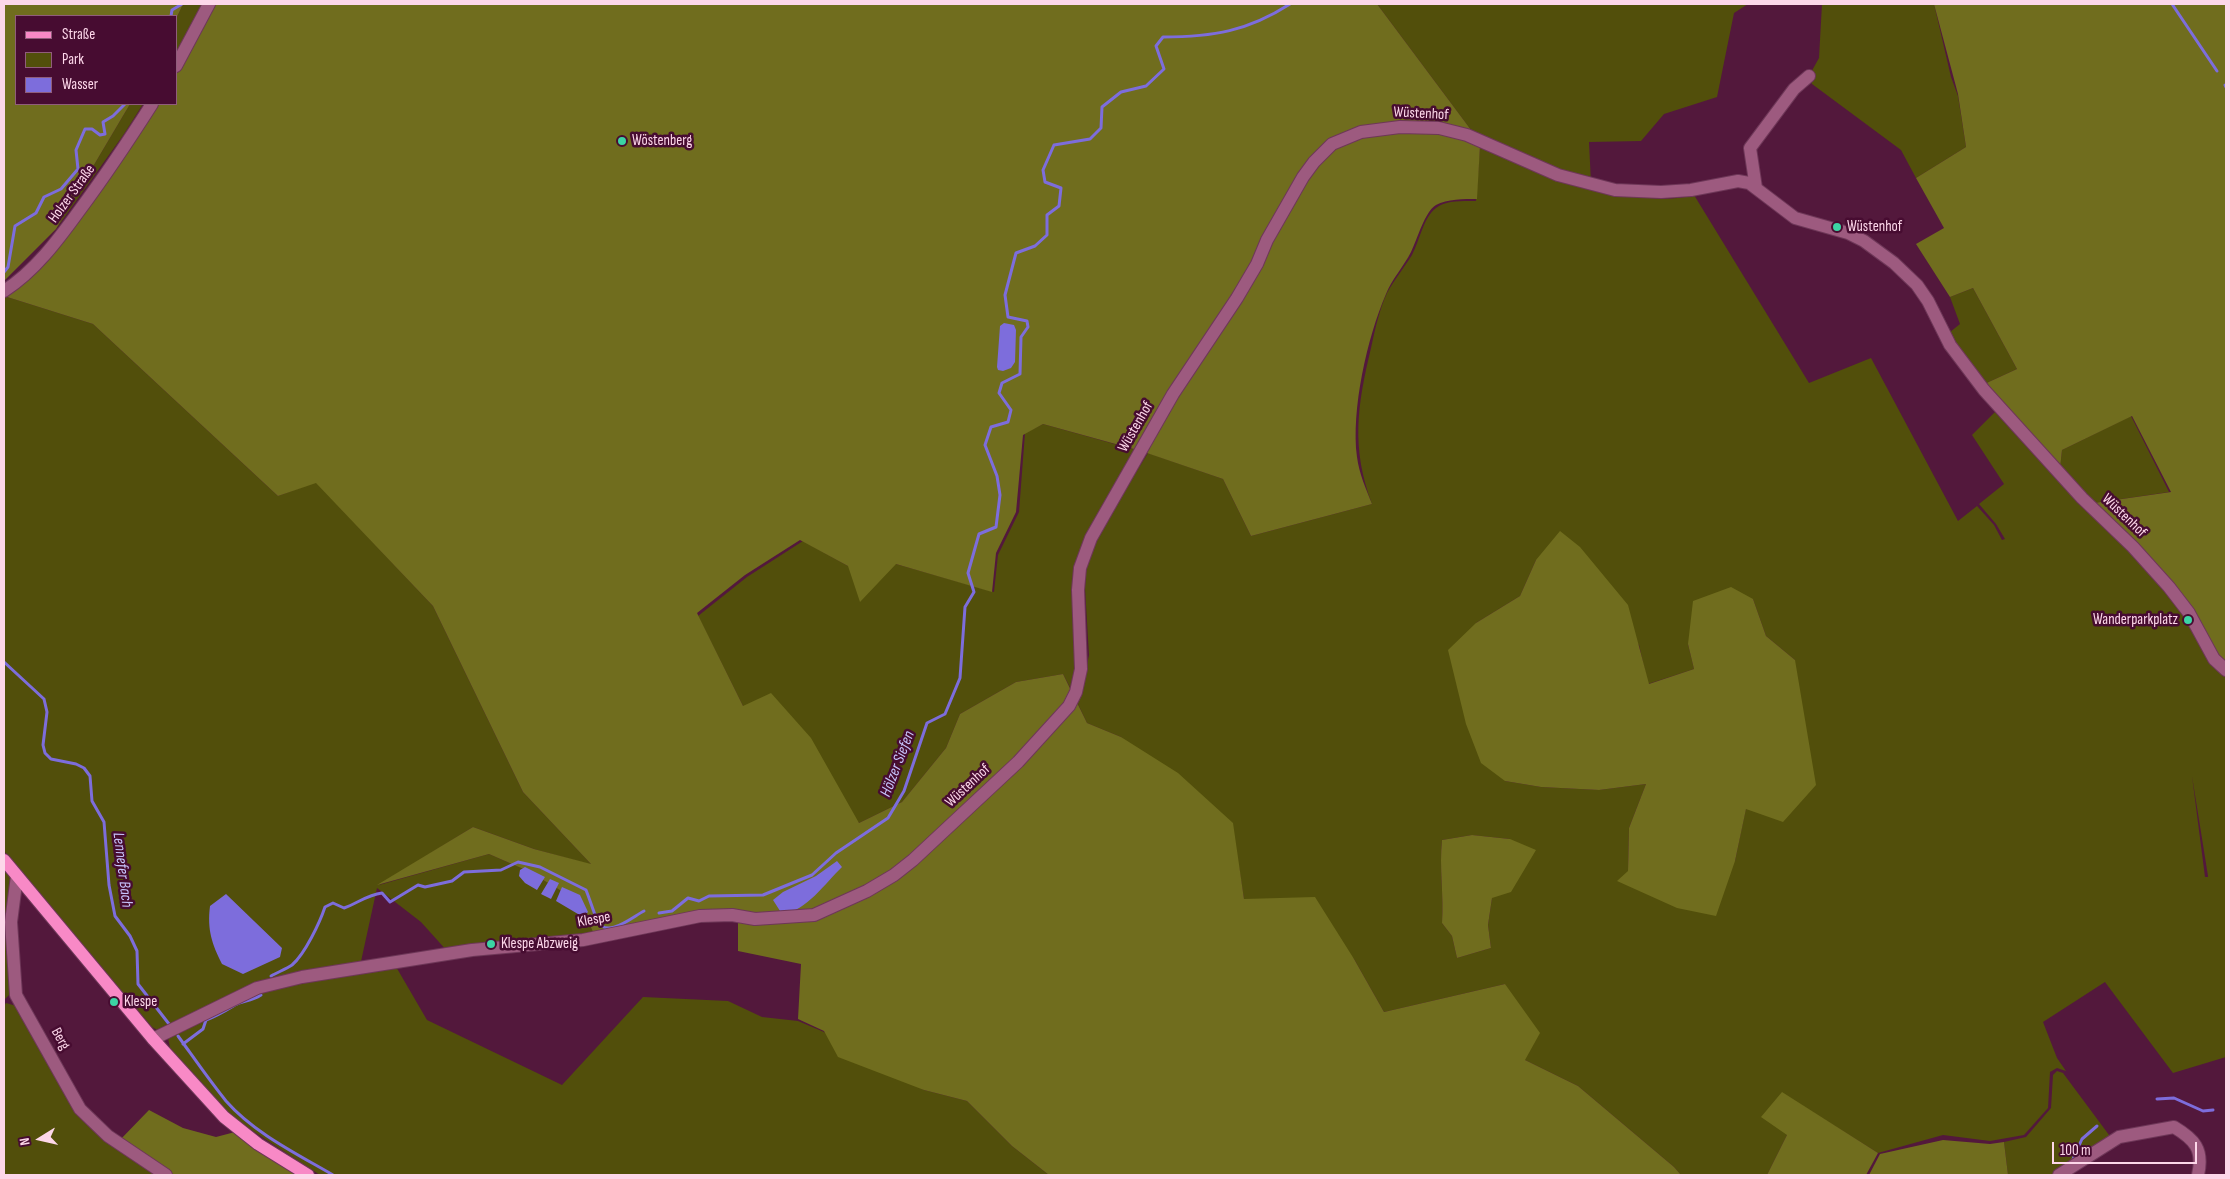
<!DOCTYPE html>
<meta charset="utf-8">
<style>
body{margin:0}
#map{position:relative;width:2230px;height:1179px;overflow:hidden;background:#53183c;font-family:"Sofia Sans Condensed",sans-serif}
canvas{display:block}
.frame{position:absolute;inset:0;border:5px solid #fdd7ea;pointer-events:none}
.legend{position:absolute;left:15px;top:15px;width:162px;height:90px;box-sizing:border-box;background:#470c31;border:1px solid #905d7b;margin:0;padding:6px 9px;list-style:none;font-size:15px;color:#fdd7ea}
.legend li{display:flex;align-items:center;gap:10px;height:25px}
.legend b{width:25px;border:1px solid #905d7b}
.north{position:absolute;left:15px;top:1114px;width:50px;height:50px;-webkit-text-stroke:4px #470c31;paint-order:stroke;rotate:260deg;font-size:14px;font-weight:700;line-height:20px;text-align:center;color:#fdd7ea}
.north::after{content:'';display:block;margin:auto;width:18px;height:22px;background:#fdd7ea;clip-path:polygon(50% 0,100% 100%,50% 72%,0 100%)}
.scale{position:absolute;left:2052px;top:1142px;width:145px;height:22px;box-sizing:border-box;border:2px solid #fdd7ea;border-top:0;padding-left:6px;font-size:15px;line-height:18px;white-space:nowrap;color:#fdd7ea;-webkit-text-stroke:4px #470c31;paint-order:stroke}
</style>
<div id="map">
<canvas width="2230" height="1179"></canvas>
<div class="frame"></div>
<ul class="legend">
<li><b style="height:6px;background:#f889c6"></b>Straße</li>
<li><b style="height:14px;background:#524f0b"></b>Park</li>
<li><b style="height:14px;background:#7d6ddc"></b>Wasser</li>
</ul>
<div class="north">N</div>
<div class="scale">100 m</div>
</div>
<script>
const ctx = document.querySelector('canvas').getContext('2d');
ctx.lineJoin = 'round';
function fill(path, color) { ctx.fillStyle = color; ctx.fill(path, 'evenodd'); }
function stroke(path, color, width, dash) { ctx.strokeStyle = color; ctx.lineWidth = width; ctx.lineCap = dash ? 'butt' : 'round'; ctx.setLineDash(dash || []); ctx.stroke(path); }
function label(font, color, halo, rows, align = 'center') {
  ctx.font = font + ' "Sofia Sans Condensed",sans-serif'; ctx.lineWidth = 5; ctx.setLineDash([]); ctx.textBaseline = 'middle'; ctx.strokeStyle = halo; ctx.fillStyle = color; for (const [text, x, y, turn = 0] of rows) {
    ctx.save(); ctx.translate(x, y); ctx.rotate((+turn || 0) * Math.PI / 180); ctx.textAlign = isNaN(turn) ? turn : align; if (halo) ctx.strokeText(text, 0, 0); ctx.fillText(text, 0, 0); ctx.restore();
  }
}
fill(new Path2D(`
 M183 4H206L176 52V19Z
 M1377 4H1748L1734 13 1717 97 1664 114 1641 141 1589 142 1591 183 1477 138Z
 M1822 4H1934L1951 77 1958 96 1966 147 1916 178 1901 150 1812 84 1809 76 1819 58Z
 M130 104H143L124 134 56 229Z
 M1480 146C1538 167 1634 212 1694 195L1809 383 1871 358 1958 521 1977 506 1994 525 2002 540 2005 539 1996 524 1979 504 2004 484 1972 435 1995 412 2057 480 2143 564 2189 616 2226 672V1057L2173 1073 2105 982 2043 1022 2057 1058 2066 1071 2057 1068 2050 1072 2048 1108 2024 1135 1990 1141 1943 1135 1878 1153 1782 1093 1787 1135 1767 1175H1681L1674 1167 1578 1086 1525 1060 1505 984 1384 1012 1354 959 1244 899 1239 867 1121 737 1087 723 1076 700 1084 680 1089 655 1085 588 1087 560 1107 519 1148 453 1223 479 1251 536 1372 504C1351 448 1357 406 1371 348 1375 330 1379 310 1387 293 1394 280 1404 268 1412 255 1420 240 1423 218 1436 208 1445 200 1465 201 1476 201ZM1536 560 1639 645 1648 684 1694 669 1688 644 1753 599 1766 636 1795 660 1746 808 1735 861 1628 871 1629 828 1646 784 1599 790 1541 787 1505 781 1476 623 1520 596ZM2192 776 2208 876V877H2205ZM1472 835 1510 839 1492 898 1488 925 1491 948 1457 958 1452 936 1442 923C1444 895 1439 868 1442 840Z
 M1973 288 2017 369 1980 386 1945 336 1960 324 1950 297Z
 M4 296 93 324 278 496 316 482 433 606 523 792 592 865 534 849 473 827 379 885 489 854 528 871 580 902 596 939 448 952 421 922 377 888 360 966 285 978 161 1032 152 1027 4 851Z
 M2131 416 2169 492 2087 504 2059 478 2062 450Z
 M1043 424 1143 452 1085 559 1074 695 1063 674 1016 682 960 714 946 748 902 802 859 823 743 706 698 616 747 577 803 541 848 566 896 564 994 592 998 555 1019 512 1025 433Z
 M4 865 14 877 13 991 4 1000Z
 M395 965 427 1020 562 1085 643 997 728 1001 762 1017 798 1021 824 1032 924 1090 967 1101 1012 1146 1049 1175H320L230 1116 170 1048 168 1038 255 992Z
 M6 1003 20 1007 77 1110 162 1175H4V1006Z
 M2057 1071 2063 1073 2112 1139 2055 1175H2008L2004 1142 2026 1137 2051 1108 2053 1075Z`), '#524f0b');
fill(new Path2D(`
 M4 4H183L176 19V16H16V104H130L56 229 4 281Z
 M209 4H1377L1477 138 1480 146 1477 199C1464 199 1447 199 1436 205 1425 211 1417 240 1411 252 1404 266 1392 279 1386 294 1367 338 1351 410 1357 457 1359 473 1366 489 1372 504L1251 536 1223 479 1141 451 1043 424 1023 435 1016 512 996 553 992 592 896 564 860 602 848 566 800 540 745 575 697 613 743 706 771 693 811 738 859 823 902 802 946 748 960 714 1016 682 1063 674 1087 723 1121 737 1178 773 1233 823 1244 899 1315 897 1354 959 1384 1012 1505 984 1540 1033 1525 1060 1578 1086 1674 1167 1681 1175H1049L1012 1146 967 1101 924 1090 838 1057 824 1031 798 1019 801 964 738 951V913L596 939 580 902 528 871 489 854 377 885 473 827 534 849 591 864 523 792 433 606 316 483 278 496 93 324 4 296 59 234 149 104H176V59Z
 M1934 4H2226V668L2190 613 2087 504 2171 492 2132 416 2062 450 2059 478 1980 386 2017 369 1973 288 1950 297 1916 244 1944 228 1916 178 1966 147 1958 94Z
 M1560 531 1580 547 1628 605 1649 684 1694 669 1688 644 1693 601 1731 587 1753 599 1766 636 1795 660 1816 785 1783 822 1746 809 1735 861 1716 916 1677 908 1617 881 1628 871 1629 828 1646 784 1599 790 1541 787 1505 781 1481 763 1466 724 1448 650 1476 623 1520 596 1536 560Z
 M1472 835 1510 839 1536 850 1511 892 1492 898 1488 925 1491 948 1457 958 1452 936 1442 923C1444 895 1439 868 1442 840Z
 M1782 1092 1878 1153 1866 1175H1767L1787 1135 1761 1117Z
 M149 1110 183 1128 216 1137 235 1132 300 1175H166L118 1142Z
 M1943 1140 1990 1144 2004 1142 2008 1175H1869L1880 1154Z`), '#706d1e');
fill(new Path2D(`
 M1004 323 1014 325 1016 330 1015 362 1011 368 1003 371 998 370 997 367 1000 326Z
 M837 861 842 867C825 883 807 911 782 914L773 900 783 892 816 876Z
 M525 867 545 877 537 890 525 883 519 876 520 870Z
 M550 879 559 883 551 899 541 894Z
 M562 887 580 895 588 912 583 917 556 901Z
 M226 894 282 948 280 957 243 974 222 964C212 944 207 930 210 906Z`), '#7d6ddc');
stroke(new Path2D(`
 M2172 4 2217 71
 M171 16 172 10 182 4
 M2225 85 2226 87
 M4 272 8 267 15 226 36 213 44 197 61 189 78 169 76 150 85 129H92L100 135 105 134 103 122 113 116 125 104
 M4 662 44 699 47 712 43 745 45 753 51 759 76 764 84 768 90 776 92 801 104 822 109 885 115 916 130 936 137 951 138 984 169 1024
 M659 913 672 911 688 898 699 901 709 896 763 895 812 875 836 853 888 818 904 791 927 723 945 714 960 678 965 607 974 592 968 573 979 534 996 527 1000 495 997 476 985 445 991 427 1008 422 1011 410 999 393 1002 383 1020 374 1021 337 1028 327 1027 321 1008 317 1005 295 1016 253 1035 246 1047 235V215L1059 206 1061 188 1045 182 1043 170 1054 145 1090 139 1101 128 1102 107 1121 92 1146 86 1164 69 1156 46 1163 37C1213 37 1248 31 1290 4
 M271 976C278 972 286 969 292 965 305 954 320 922 325 907L333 903 344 908C358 903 367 895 382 893L390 902 418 885 425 887 452 881 464 872 501 870 518 862 540 867 586 890C590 900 593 910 597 920 606 940 632 917 644 911
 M178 1036C194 1058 209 1080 226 1101 254 1133 297 1154 333 1175
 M183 1044 203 1029 206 1020C217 1016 225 1011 235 1005 244 1000 250 1002 261 995
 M2157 1099 2174 1098 2203 1111 2213 1110
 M2073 1159 2082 1139 2097 1126`), '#7d6ddc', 3);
const minor = new Path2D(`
 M176 66 209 4
 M1756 188 1750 148 1794 89 1809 76
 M4 291C35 271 58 240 79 211 105 176 129 140 152 104
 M17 876 11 922 16 995 80 1109 108 1136 166 1175
 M153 1039 257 988 302 977 472 950 583 940 700 916 732 915 755 919 814 915 867 891 894 875 913 860 1018 762 1069 706 1076 692 1081 669 1078 590 1080 568 1091 538 1173 394 1237 298 1257 264 1267 240 1303 177 1314 162 1332 144 1361 132 1400 127 1439 128 1467 135 1558 175 1615 190 1661 192 1691 190 1738 181 1749 183 1795 218 1848 233 1864 241 1894 263 1917 285 1928 301 1950 345 1984 390 2082 498 2133 547 2169 587 2189 613 2214 659 2226 670
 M2059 1175 2119 1137 2174 1127C2194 1139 2204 1149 2198 1175`);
const major = new Path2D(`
 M4 860 153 1039 224 1117 258 1144 308 1175`);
stroke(minor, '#6e3758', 14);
stroke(major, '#6e3758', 14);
stroke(minor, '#9d5a7f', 12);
stroke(major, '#f889c6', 12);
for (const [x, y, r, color] of [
 [622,141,5,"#3cd4a4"],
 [1837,227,5,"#3cd4a4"],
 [2188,620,5,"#3cd4a4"],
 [491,944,5,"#3cd4a4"],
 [114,1002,5,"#3cd4a4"]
]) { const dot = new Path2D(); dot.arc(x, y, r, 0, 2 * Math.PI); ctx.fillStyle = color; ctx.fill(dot); stroke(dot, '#470c31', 2); }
label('15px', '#fdd7ea', '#470c31', [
 ["Wüstenhof",1421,114,3],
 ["Holzer Straße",72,194,-54],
 ["Wüstenhof",1136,427,-60],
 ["Wüstenhof",2124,516,44],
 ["Wüstenhof",968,786,-43],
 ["Klespe",594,920,-10],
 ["Berg",60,1039,61]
]);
label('15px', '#fdd7ea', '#470c31', [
 ["Wöstenberg",632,141],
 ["Wüstenhof",1847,227],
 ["Wanderparkplatz",2178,620,"right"],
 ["Klespe Abzweig",501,944],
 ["Klespe",124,1002]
], 'left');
label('italic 16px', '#c8c5fd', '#470c31', [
 ["Hölzer Siefen",898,764,-69],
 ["Lennefer Bach",122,870,83]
]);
</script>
